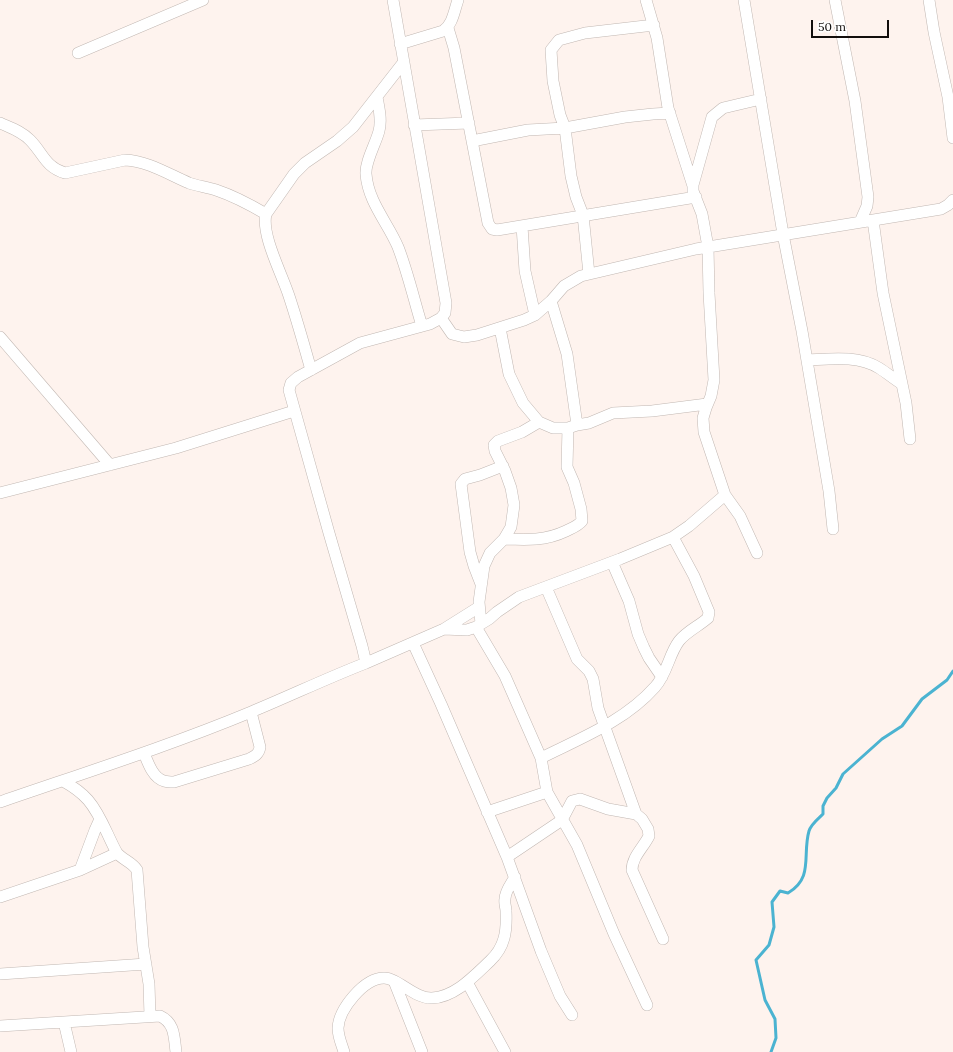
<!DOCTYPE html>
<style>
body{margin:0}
#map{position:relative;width:953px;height:1052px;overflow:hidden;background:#fef3ee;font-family:Lora,serif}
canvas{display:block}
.scale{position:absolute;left:811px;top:20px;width:78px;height:18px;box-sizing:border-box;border:2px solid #120e0c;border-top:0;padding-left:5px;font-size:12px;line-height:14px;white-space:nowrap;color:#120e0c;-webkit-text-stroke:3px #fff;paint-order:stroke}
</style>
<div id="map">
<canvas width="953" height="1052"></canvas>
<div class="scale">50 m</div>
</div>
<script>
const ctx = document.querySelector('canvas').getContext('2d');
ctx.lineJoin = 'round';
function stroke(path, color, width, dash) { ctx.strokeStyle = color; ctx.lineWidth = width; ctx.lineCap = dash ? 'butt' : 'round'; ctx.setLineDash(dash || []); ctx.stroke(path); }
stroke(new Path2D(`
 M771 1052 776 1038 775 1019 765 1000 756 960 769 945 774 927 772 902 780 891 788 893C814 878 802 855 809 831 811 824 818 819 823 814V806L827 798 836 788 843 774 882 739 902 726 922 699 947 680 953 671`), '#4bb3d1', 3);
const minor = new Path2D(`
 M744 0 783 234 802 331 829 491 833 529
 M835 0 855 101 868 197 867 206 860 222
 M929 0 934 32 948 97 953 138
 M448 28 454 48 488 223 492 229 497 230 696 197
 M400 44 443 31C453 24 454 11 458 0
 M78 53 203 0
 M377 97C379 108 382 120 379 131 376 143 365 162 366 174 368 202 388 223 398 247 408 273 414 300 422 326
 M0 123C11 128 21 131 30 140 43 153 45 167 65 173L125 160C148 161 168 174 189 183 197 186 207 187 216 190 234 196 249 204 266 214
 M414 125 469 123
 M472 141 528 130 565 128 625 117 653 114 670 113
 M693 185 712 117 723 108 761 99
 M873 220 883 293 906 403 910 439
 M522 226 525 271 535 315
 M589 274 583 215 576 197 571 176 565 128 560 115 553 81 551 50 559 40 585 33 654 25
 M551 301 567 354 577 425
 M441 318 452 334 464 337 477 335 524 320 535 315 551 301 564 286 581 276 696 249 941 209 948 205 953 200
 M500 328 509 374 523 403 539 422 553 428H568L577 425 589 423 613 413 652 411 707 404
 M0 337 110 465
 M807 360C830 359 858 355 879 368 887 373 894 379 902 384
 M311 370C304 345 297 320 289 296 282 274 261 235 266 214L294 174 305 163 337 141 353 127 403 63
 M0 493 176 448 294 411
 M725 495 740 516 757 553
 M504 539C527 540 545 541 566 531 572 528 578 526 582 521L581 509 574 483 567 467 568 428
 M612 562 629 601 638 634 644 648 649 658 662 677
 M481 584 474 566 470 552 461 484 465 479 480 475 503 466
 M546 587 577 659 589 671 593 679 598 708 636 814
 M481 624 479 602 484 566 490 553 504 539 511 527 514 505 511 488 505 471 495 451 494 445 498 441 522 432 539 422
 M476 627 505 676 541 758 547 792 577 845 614 934 647 1005
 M444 629 479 607
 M413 643 441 704 507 857 541 951 560 996 572 1015
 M366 663 444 629 467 630 476 627 489 619 497 612 519 597 620 559 673 537 689 526 725 495 704 432 703 418 706 408 711 396 714 380 709 293 708 247 702 214 693 191V186L668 108 657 38 646 0
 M144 753C148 763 153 778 164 781 167 782 171 782 174 782L249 759C255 756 259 754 260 747L251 712
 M541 758C581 738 625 721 655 687 667 674 669 654 679 641 687 631 699 626 708 618L709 612 694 576 673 537
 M63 781C72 786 81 792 88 800 101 815 107 835 117 853 123 860 132 862 137 870L143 947 149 984 150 1016
 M0 802C84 773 169 746 251 712 290 696 327 678 366 663L362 646 329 533 289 390 291 383 298 377 360 343 430 324 441 318 445 313 446 303 393 0
 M487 812 547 792
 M507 857 562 820 572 801 580 799 608 809 636 814 642 819 648 829 649 836C643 848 632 857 632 870L663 939
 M80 870 95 830 100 819
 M0 897 80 870 117 853
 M0 974 146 964
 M394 981 422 1052
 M467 982 505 1052
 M64 1022 71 1052
 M0 1026 160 1016C175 1023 174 1037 176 1052
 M344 1052C342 1045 338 1037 338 1028 339 1009 364 978 384 978 398 978 415 999 432 998 455 997 474 976 490 961 505 947 507 931 506 911 506 907 504 903 505 899 505 891 511 884 515 877`);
stroke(minor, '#c1b7b2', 12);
stroke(minor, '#fff', 11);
</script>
